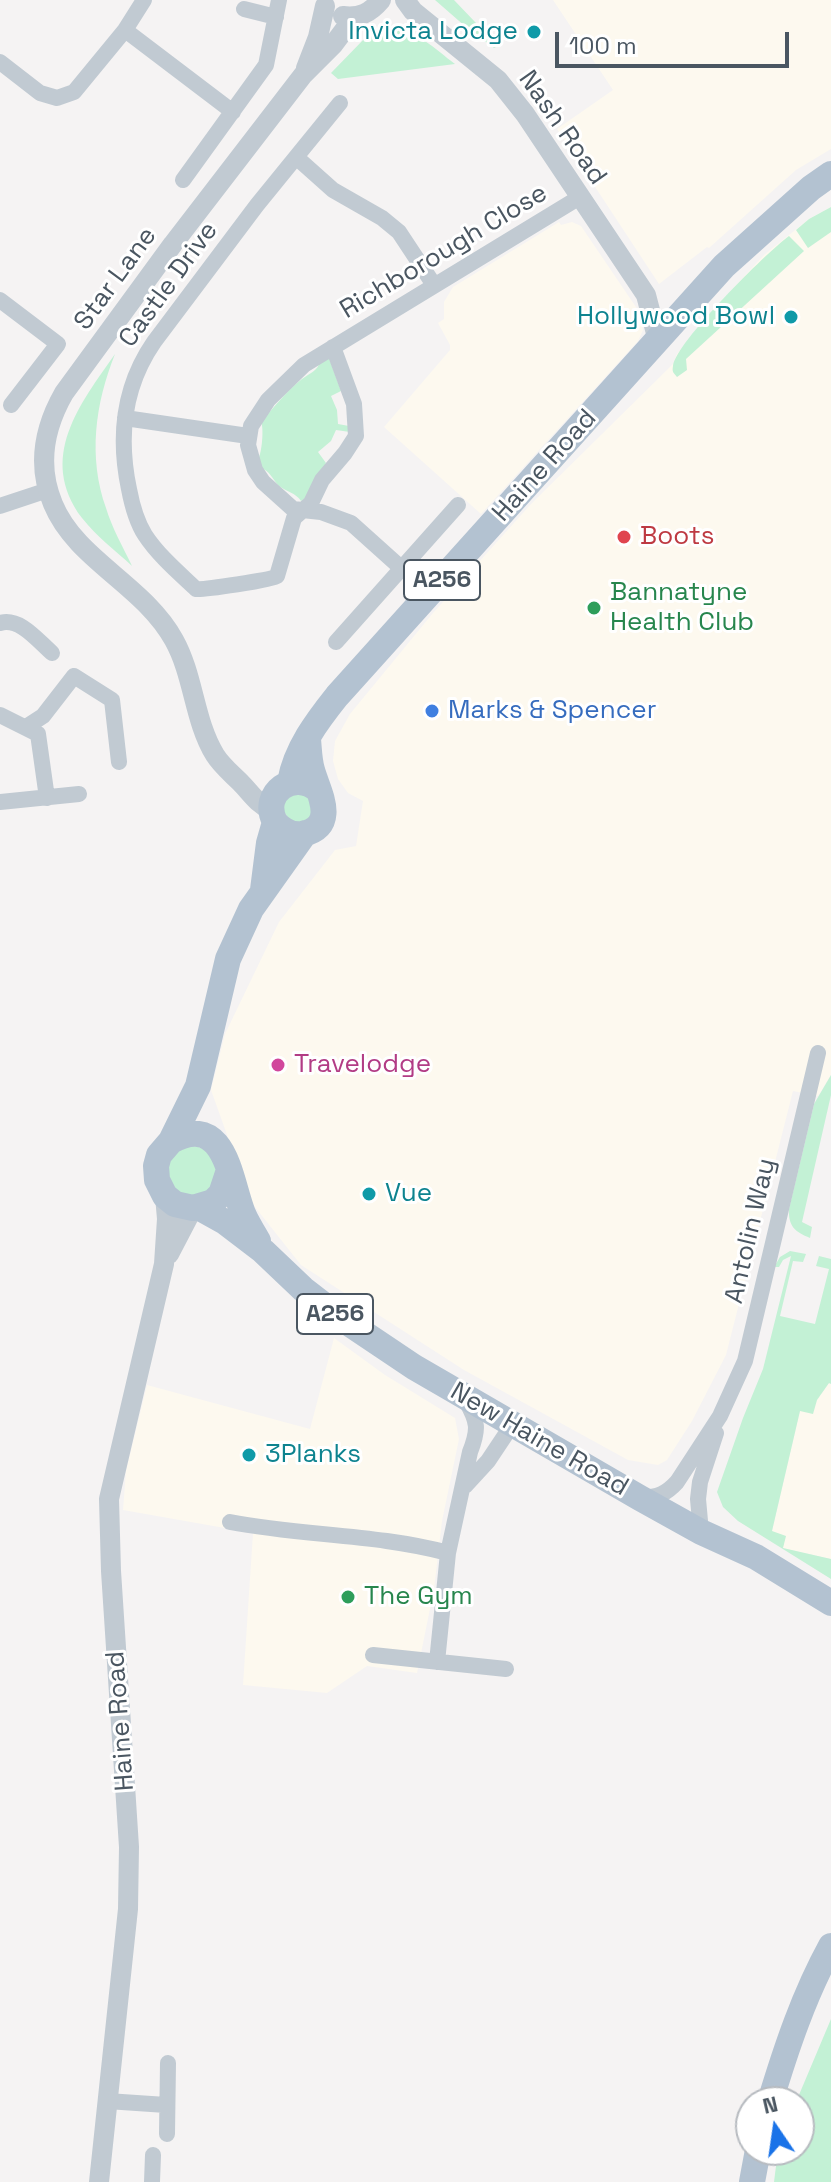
<!DOCTYPE html>
<style>
body{margin:0}
#map{position:relative;width:831px;height:2182px;overflow:hidden;background:#f5f3f3;font-family:"Space Grotesk",sans-serif}
canvas{display:block}
.north{position:absolute;left:735px;top:2086px;width:80px;height:80px;box-sizing:border-box;background:#fff;border:2px solid #b7bbc0;border-radius:50%;rotate:347deg;font-size:22px;font-weight:700;line-height:32px;text-align:center;color:#4a5661}
.north::after{content:'';display:block;margin:auto;width:28px;height:36px;background:#1a73e8;clip-path:polygon(50% 0,100% 100%,50% 72%,0 100%)}
.scale{position:absolute;left:555px;top:32px;width:234px;height:36px;box-sizing:border-box;border:4px solid #4a5661;border-top:0;padding-left:10px;font-size:24px;line-height:28px;white-space:nowrap;color:#4a5661;-webkit-text-stroke:6px #fff;paint-order:stroke}
</style>
<div id="map">
<canvas width="831" height="2182"></canvas>
<div class="north">N</div>
<div class="scale">100 m</div>
</div>
<script>
const ctx = document.querySelector('canvas').getContext('2d');
ctx.lineJoin = 'round';
function fill(path, color) { ctx.fillStyle = color; ctx.fill(path, 'evenodd'); }
function stroke(path, color, width, dash) { ctx.strokeStyle = color; ctx.lineWidth = width; ctx.lineCap = dash ? 'butt' : 'round'; ctx.setLineDash(dash || []); ctx.stroke(path); }
function label(font, color, halo, rows, align = 'center') {
  ctx.font = font + ' "Space Grotesk",sans-serif'; ctx.lineWidth = 6; ctx.setLineDash([]); ctx.textBaseline = 'middle'; ctx.strokeStyle = halo; ctx.fillStyle = color; for (const [text, x, y, turn = 0] of rows) {
    ctx.save(); ctx.translate(x, y); ctx.rotate((+turn || 0) * Math.PI / 180); ctx.textAlign = isNaN(turn) ? turn : align; if (halo) ctx.strokeText(text, 0, 0); ctx.fillText(text, 0, 0); ctx.restore();
  }
}
fill(new Path2D(`
 M553 0H831V149L796 170 709 248 707 247 659 284 557 129 613 90Z
 M831 207V1075L818 1096 793 1091 726 1355 692 1421 667 1460 658 1465 628 1460 464 1370 301 1265 251 1202 211 1090 225 1034 279 922 335 850 356 846 363 801 348 793 338 779 333 761 335 741 350 714 433 613 531 504 673 364 677 354 714 309 764 255 809 219Z
 M559 222 561 225 572 222 581 226 640 313 643 330 638 341 481 514 384 427 450 350V345L438 323 444 319V302L453 287Z
 M334 1338 385 1375 455 1418 459 1439 442 1521 434 1589 417 1673 367 1666 327 1693 243 1685 253 1533 123 1510 126 1471 147 1385 310 1429Z
 M829 1383 831 1384V1559L782 1548 772 1531 800 1411 817 1400Z`), '#fdf9ef');
fill(new Path2D(`
 M435 0H454L498 46 494 48 489 43 482 41Z
 M388 28C415 28 435 49 455 64L338 79 331 73 365 38Z
 M831 207V232L808 248 796 230 809 219Z
 M789 236 804 251 686 359 687 370 677 377C673 372 672 372 673 366 676 342 766 253 789 236Z
 M115 354C95 404 88 457 106 508 112 528 123 547 132 566 116 551 96 536 82 518 37 458 80 404 115 354Z
 M329 358 341 391 331 396 337 410 338 424 349 426 350 432 336 430 331 441 318 452 326 463 307 497 301 501C296 493 287 492 279 486 272 479 270 470 260 468L258 460C262 452 264 429 261 421 274 408 286 391 302 379 310 373 318 371 320 361Z
 M306 793 315 814 295 827 279 805 284 795Z
 M831 1075V1095L802 1222 812 1227 810 1238C795 1232 788 1226 789 1209L814 1104Z
 M167 1171a25 25 0 1 1 50 0a25 25 0 1 1-50 0Z
 M790 1251 806 1254 803 1262 793 1261 780 1316 815 1324 829 1269 816 1266 819 1256 831 1259V1384L829 1383 817 1400 813 1414 800 1411 772 1531 786 1536 783 1548 831 1559V1579L738 1521 723 1507 717 1492 743 1418 763 1369 791 1256 783 1260 779 1267H774L780 1257Z
 M831 2019V2182H774L778 2150H799V2102H796Z`), '#c3f1d5');
stroke(new Path2D(`
 M244 9 276 17
 M125 30 233 112
 M0 62 40 93 57 98 74 92 125 30 144 0
 M296 157 333 190 382 218 399 232 434 285
 M183 180 266 65 279 0
 M0 300 58 344 11 405
 M333 347 354 404 356 436 345 453 322 480 311 503 294 518 277 576C272 580 203 590 196 589 179 573 158 555 145 535 136 521 132 505 129 489 118 437 123 387 154 342L257 205 340 103
 M125 418 248 436
 M0 506 48 490
 M400 567 351 523 321 512 293 509 263 482 255 470 248 445 251 426 268 400 304 365 580 197
 M0 623C20 617 38 641 52 653
 M336 642 458 505
 M0 715 38 734 47 798
 M26 727 43 716 74 676 112 700 119 762
 M0 802 79 794
 M465 1486 488 1461 512 1425
 M642 1498C658 1497 666 1494 677 1482L720 1416 745 1361 818 1053
 M230 1522C303 1536 377 1534 448 1553
 M701 1532 698 1499 700 1482 716 1433
 M373 1655 506 1669
 M437 1662 448 1553 470 1452C479 1429 478 1422 466 1401
 M107 2101 166 2105
 M167 2134 168 2063
 M152 2182 153 2155`), '#c1cad2', 16);
stroke(new Path2D(`
 M405 0 413 11 498 80 525 114 646 295 658 341
 M343 16C360 18 370 13 381 0
 M306 68 318 37 325 6
 M271 810C256 803 251 793 240 782 231 773 222 766 215 755 194 721 194 676 174 640 144 585 76 560 53 504 37 466 44 428 64 393L173 244 303 75 333 45 354 17
 M169 1254 193 1208
 M99 2182 128 1909 129 1847 111 1571 109 1499 164 1264 167 1219 165 1196`), '#c1cad2', 20);
stroke(new Path2D(`
 M308 739C309 749 309 760 312 770 318 792 339 825 303 834 291 836 282 830 275 822 260 793 294 769 318 790
 M290 782C296 749 317 721 337 696L724 266 811 188 831 174
 M263 890 269 843 275 822
 M171 1141C223 1113 229 1173 241 1208 244 1219 252 1230 258 1241
 M229 1170 221 1194 213 1202 193 1208 175 1204 165 1196 157 1180 156 1166 159 1155 171 1141 198 1086 228 959 251 909 305 833
 M198 1207 225 1222 263 1251 303 1289 338 1316 414 1367 640 1498 701 1532 756 1557 831 1603
 M770 2102C786 2049 804 1995 831 1946
 M752 2182 758 2150`), '#b3c2d1', 26);
for (const [x, y, r, color] of [
 [534,32,8,"#0f9aa8"],
 [791,317,8,"#0f9aa8"],
 [624,537,8,"#e0444e"],
 [594,608,8,"#2e9e5b"],
 [432,711,8,"#3f7fe0"],
 [278,1065,8,"#d1479c"],
 [369,1194,8,"#0f9aa8"],
 [249,1455,8,"#0f9aa8"],
 [348,1597,8,"#2e9e5b"]
]) { const dot = new Path2D(); dot.arc(x, y, r, 0, 2 * Math.PI); ctx.fillStyle = color; ctx.fill(dot); stroke(dot, '#fff', 3); }
for (const [x, y, w] of [
 [442,580,76],
 [335,1314,76]
]) { const box = new Path2D(); box.roundRect(x - w / 2, y - 20, w, 40, 6); ctx.fillStyle = '#fff'; ctx.fill(box); stroke(box, '#4a5661', 2); }
label('bold 24px', '#4a5661', null, [
 ["A256",442,580],
 ["A256",335,1314]
]);
label('26px', '#0d838f', '#fff', [
 ["Invicta Lodge",518,32],
 ["Hollywood Bowl",775,317],
 ["Vue",385,1194,"left"],
 ["3Planks",265,1455,"left"]
], 'right');
label('26px', '#4a5661', '#fff', [
 ["Nash Road",562,128,55],
 ["Richborough Close",444,252,-31],
 ["Star Lane",116,279,-54],
 ["Castle Drive",169,285,-54],
 ["Haine Road",545,466,-48],
 ["Antolin Way",751,1231,-77],
 ["New Haine Road",539,1440,30],
 ["Haine Road",121,1721,-94]
]);
label('26px', '#be3a42', '#fff', [
 ["Boots",640,537]
], 'left');
label('26px', '#27864d', '#fff', [
 ["Bannatyne",610,593],
 ["Health Club",610,623],
 ["The Gym",364,1597]
], 'left');
label('26px', '#366cbe', '#fff', [
 ["Marks & Spencer",448,711]
], 'left');
label('26px', '#b23c85', '#fff', [
 ["Travelodge",294,1065]
], 'left');
</script>
